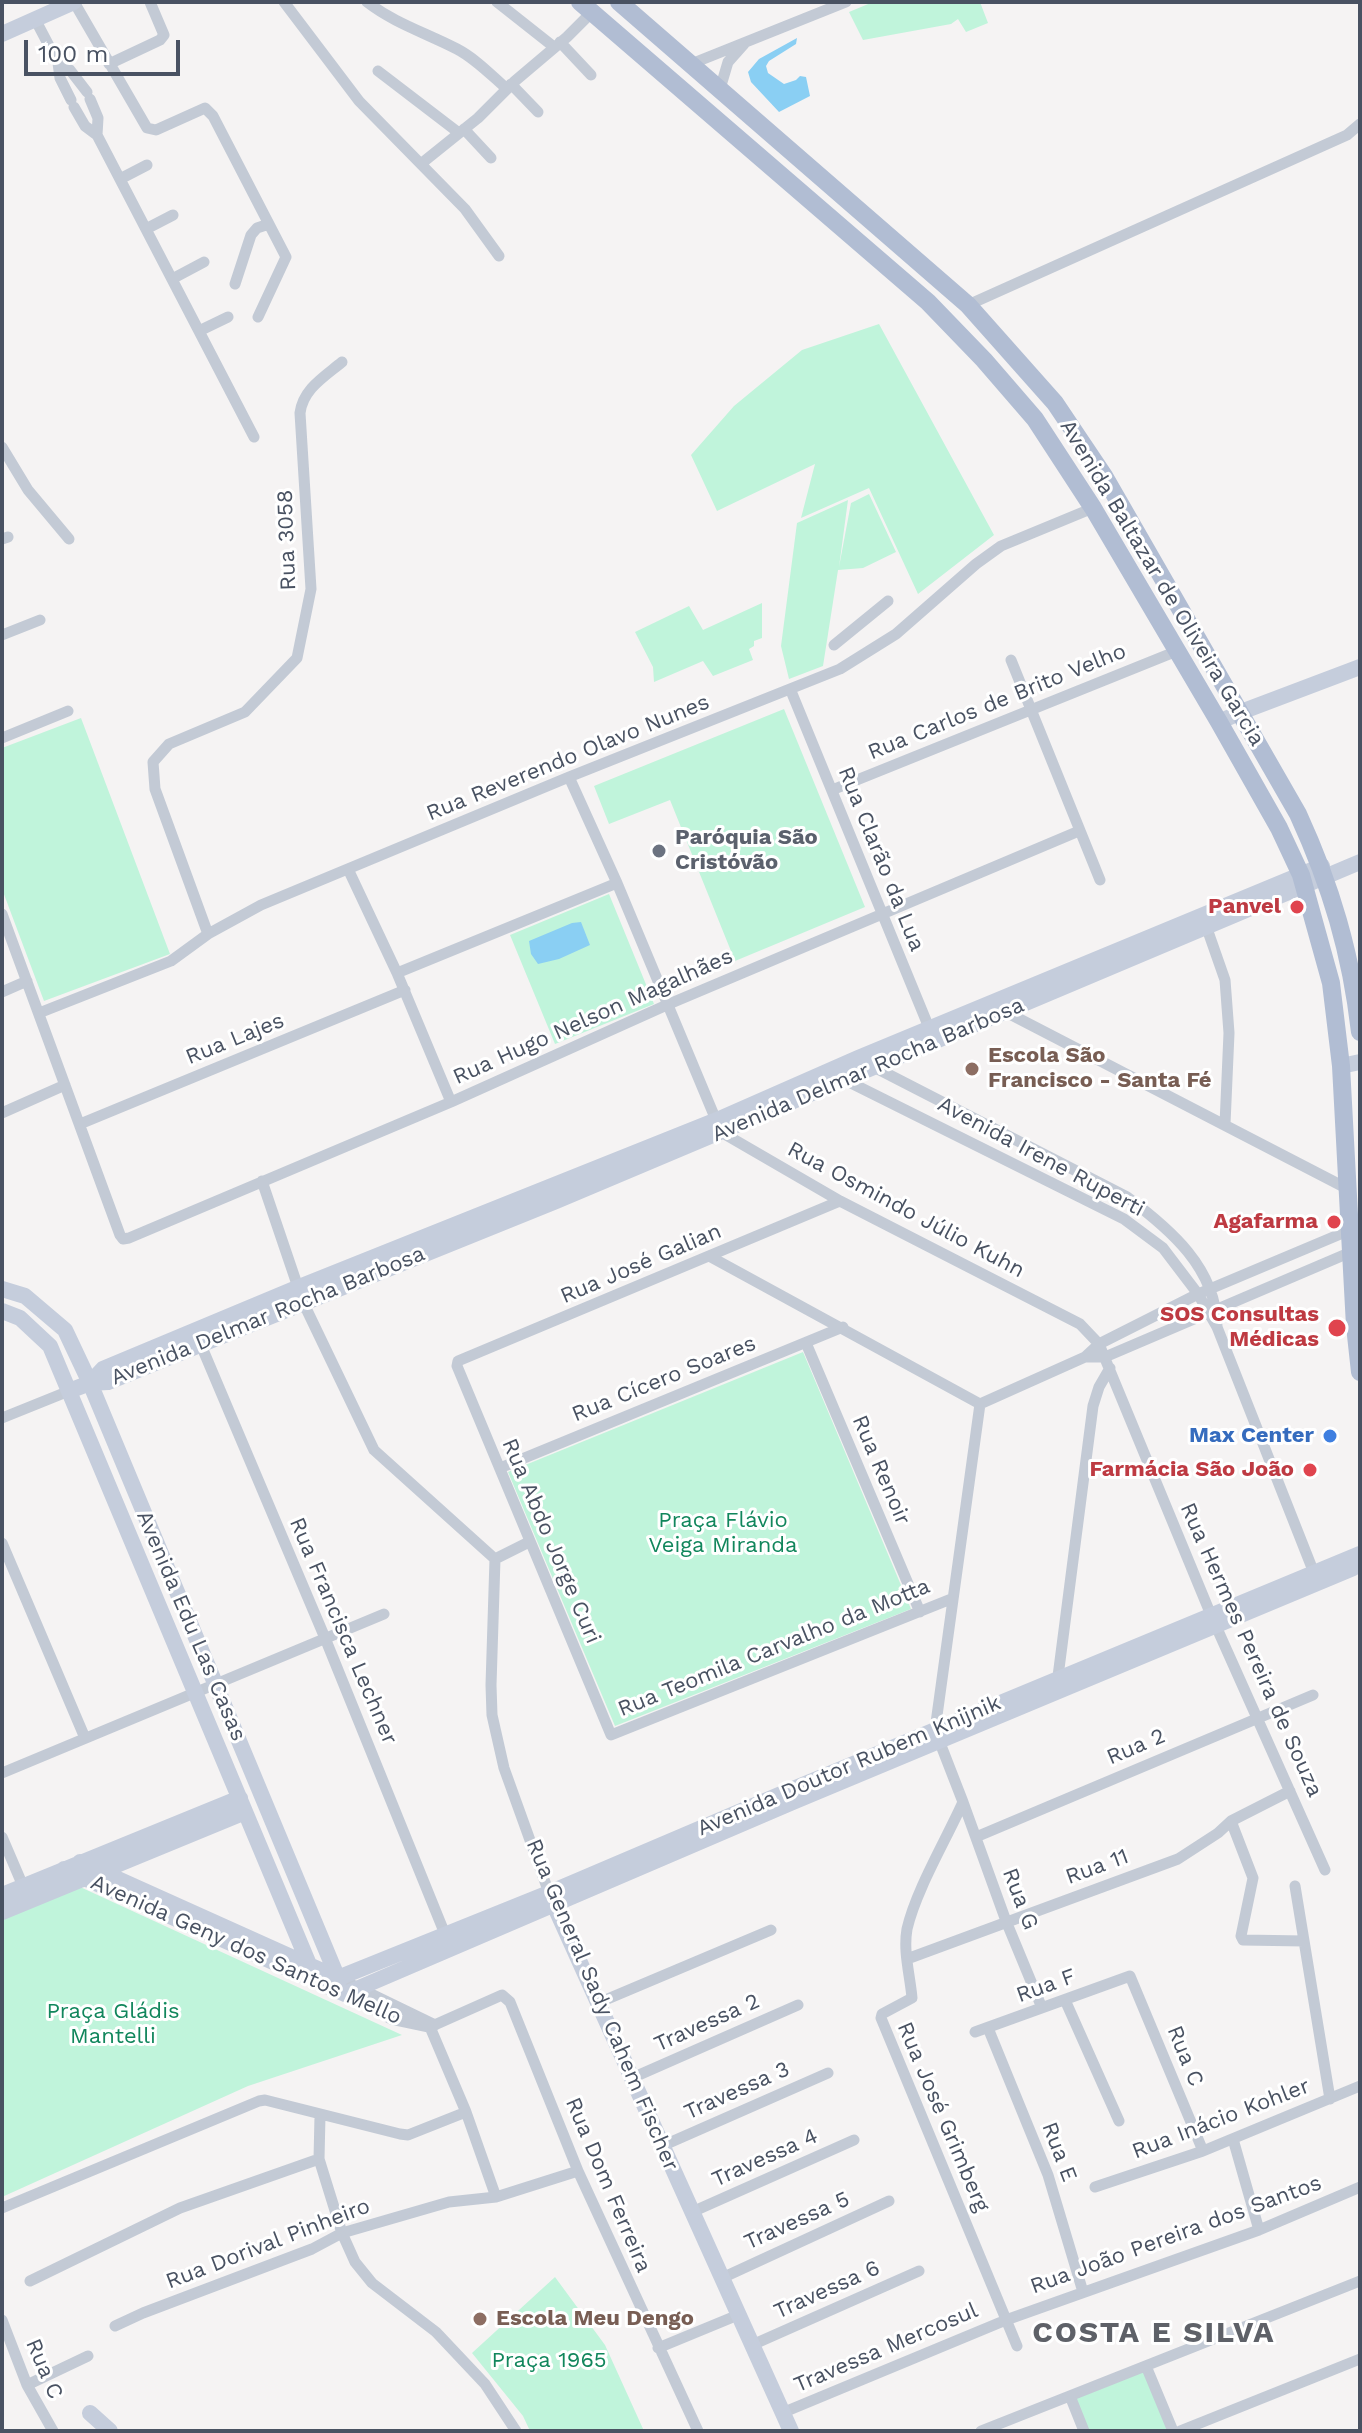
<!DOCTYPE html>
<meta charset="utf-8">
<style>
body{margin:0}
#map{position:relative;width:1362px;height:2433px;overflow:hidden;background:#f5f3f3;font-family:"Work Sans",sans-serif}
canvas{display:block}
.frame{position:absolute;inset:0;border:4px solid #495262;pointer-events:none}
.scale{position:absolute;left:24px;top:40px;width:156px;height:36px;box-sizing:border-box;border:4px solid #495262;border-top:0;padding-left:10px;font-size:24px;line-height:28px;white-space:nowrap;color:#495262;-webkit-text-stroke:6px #fff;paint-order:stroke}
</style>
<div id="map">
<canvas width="1362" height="2433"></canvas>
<div class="frame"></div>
<div class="scale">100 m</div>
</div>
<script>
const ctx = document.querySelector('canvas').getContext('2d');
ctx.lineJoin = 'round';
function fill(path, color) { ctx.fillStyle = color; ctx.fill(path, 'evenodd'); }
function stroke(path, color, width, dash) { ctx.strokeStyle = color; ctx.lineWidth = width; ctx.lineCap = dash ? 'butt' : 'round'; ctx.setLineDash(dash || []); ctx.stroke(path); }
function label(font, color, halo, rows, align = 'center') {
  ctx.font = font + ' "Work Sans",sans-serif'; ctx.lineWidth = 6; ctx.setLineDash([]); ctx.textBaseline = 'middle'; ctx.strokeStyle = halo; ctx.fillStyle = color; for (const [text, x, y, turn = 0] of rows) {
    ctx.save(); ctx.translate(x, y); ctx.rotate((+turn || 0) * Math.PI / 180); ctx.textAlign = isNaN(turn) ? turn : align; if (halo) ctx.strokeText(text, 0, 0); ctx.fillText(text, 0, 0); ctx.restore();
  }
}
fill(new Path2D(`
 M873 2H980L988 23 966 32 958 19 951 24 863 40 849 12Z
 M879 324 994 535 918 594 869 488 801 518 815 464 717 511 691 455 734 406 802 350Z
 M869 494 896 552 863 568 838 570 823 666 789 679 781 646 797 523 848 500 839 567 851 503Z
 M762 603V638L754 641V646L749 649 753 660 713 676 703 661 654 682 653 667 635 632 689 606 703 630Z
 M784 709 865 907 735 961 670 800 609 824 594 786Z
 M81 718 170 954 44 1001 2 889V748Z
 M609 894 654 1004 555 1044 510 935Z
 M803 1352 911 1609 615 1726 508 1472Z
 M78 1886 402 2035 248 2086 2 2197V1918Z
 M555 2277 605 2345 644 2431H530L523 2416 472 2353Z
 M1145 2370 1170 2431H1089L1075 2398Z`), '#c0f4db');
fill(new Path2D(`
 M797 38 796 44 769 61 766 66 768 73 784 84 796 80 800 76 806 77 810 96 779 112 751 82 748 72 759 59Z
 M581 922 590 945 559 959 538 964 531 954 529 941 572 923Z`), '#8acff3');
stroke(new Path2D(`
 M74 2 147 128 156 130 205 108 213 116 286 257 258 317
 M284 2 359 101 465 209 499 256
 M367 2C394 23 426 33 457 49 476 59 491 75 507 89
 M497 2 554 47
 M35 19 58 63 60 78 71 100
 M560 42 591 75
 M58 63 70 70 87 92
 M109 64 160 40 164 35 150 2
 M691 64 846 2
 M378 71 459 133
 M511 84 538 112
 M720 89 728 62 744 44
 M90 99 98 118 97 135
 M74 107 85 126 97 135 254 437
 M464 129 491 158
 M422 163 478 118 515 81 567 37 592 12
 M120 179 147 165
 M146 229 173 215
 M172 279 204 262
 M235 284 251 235 257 228 269 224
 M968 305 1347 135 1360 124
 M199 331 228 317
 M2 447 28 490 69 539
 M2 539 8 537
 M2 635 40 620
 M834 645 888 601
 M1011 660 1100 880
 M791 691 932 1035
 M2 738 68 711
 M569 777 617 883 721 1132 840 1201 1080 1324 1099 1344 1211 1615 1325 1870
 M832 790 1177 651
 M348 869 397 973 451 1102
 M2 914 120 1235 123 1239 129 1238 451 1102 669 1004 1079 831
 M1204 920 1225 980 1229 1033 1225 1124
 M208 934 155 789 153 762 169 744 245 712 297 658 311 589 300 413C303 389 324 377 342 362
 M397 973 617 883
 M2 992 27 981
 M1004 1011 1348 1189
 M39 1013 171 961 208 934 261 905 569 777 840 669 896 634 976 564 1001 546 1093 508
 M872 1066 1127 1197C1170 1229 1216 1268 1217 1326
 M841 1078 1124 1219 1163 1248 1198 1294 1217 1327 1316 1578
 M2 1113 65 1085
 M80 1124 405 990
 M262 1181 303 1302 374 1450 495 1559
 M840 1201 458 1361 457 1366 611 1735 951 1599
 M709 1256 980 1404
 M198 1338 325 1638 447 1939
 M806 1343 920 1612
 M1085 1357H1105L1351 1252
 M980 1404 935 1730 963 1802C946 1840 916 1890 907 1929 903 1952 910 1975 912 1998L882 2014 881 2018 1017 2346
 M980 1404 1085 1357 1099 1344 1198 1294 1350 1230
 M2 1418 69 1391
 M500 1468 843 1327
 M2 1543 85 1738
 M495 1559 491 1685 492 1715 504 1768 549 1893
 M495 1559 529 1542
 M1057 1684 1093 1406 1099 1387 1110 1368
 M2 1773 384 1614
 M963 1802 1006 1921 1042 2008
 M1231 1821 1253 1878 1241 1936 1243 1940 1304 1941
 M2 1837 23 1886
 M976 1837 1313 1695
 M1295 1886 1330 2099
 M907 1959 1178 1859 1218 1833 1231 1821 1290 1791
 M338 1978 435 2025
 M345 1994 391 2019 429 2027
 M1065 2000 1119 2121
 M598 2003 771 1930
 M430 2027 502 1995 510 2002 578 2171 698 2431
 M430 2027 466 2112 496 2197
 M988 2028 1048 2175 1083 2292
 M975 2032 1130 1976 1203 2151
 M632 2078 798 2005
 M320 2116 319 2159 342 2233 355 2262 372 2283 436 2332 485 2384 516 2431
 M1233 2139 1259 2230
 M662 2146 828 2073
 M1095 2187 1203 2151 1360 2086
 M2 2208 259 2101 265 2100 400 2134 408 2135 466 2112
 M692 2212 854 2140
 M722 2278 889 2201
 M30 2281 180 2208 319 2159
 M2 2320 27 2385 53 2431
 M115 2326 143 2313 312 2249 342 2233 449 2202 496 2197 578 2171
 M752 2345 919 2271
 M658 2348 738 2315
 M1146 2366 1173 2431
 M27 2385 88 2356
 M1070 2396 1084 2431
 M782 2413 1006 2320 1259 2230 1360 2187
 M981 2431 1360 2281
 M1180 2431 1360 2359`), '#c3cad5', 11);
stroke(new Path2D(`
 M2 34 74 2
 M1219 722 1241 712 1360 667
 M1341 1066 1360 1062
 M2 1289 25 1296 65 1330 90 1383 339 1981
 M2 1311 20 1318 50 1346 316 1981
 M90 1383 103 1369 297 1288 717 1120 858 1058 1322 866
 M69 1391 90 1383 108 1382 556 1201 1360 862
 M80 1862 338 1978 549 1893 788 1791 1360 1554
 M64 1869 345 1994
 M2 1895 240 1798
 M550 1896 791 2431
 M2 1912 245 1812
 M345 1994 793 1802 1353 1568
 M90 2413 110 2431`), '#c5cddc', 16);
stroke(new Path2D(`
 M580 2 928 302 984 360 1035 419 1093 508 1219 722 1279 828 1301 875 1331 983 1341 1066 1355 1326 1360 1372
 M619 2 968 305 1055 403 1104 476 1298 814C1331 886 1351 953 1360 1032`), '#b1bdd3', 18);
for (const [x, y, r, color] of [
 [659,851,8,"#6b7280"],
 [1297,907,8,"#e0444e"],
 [972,1069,8,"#8d6e63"],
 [1334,1222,8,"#e0444e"],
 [1337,1328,10,"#e0444e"],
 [1330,1436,8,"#3f7fe0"],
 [1310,1470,8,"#e0444e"],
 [480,2319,8,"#8d6e63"]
]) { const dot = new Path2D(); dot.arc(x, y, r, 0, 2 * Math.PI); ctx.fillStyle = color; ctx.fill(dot); stroke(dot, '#fff', 3); }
label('22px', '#495262', '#fff', [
 ["Rua 3058",287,540,-92],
 ["Avenida Baltazar de Oliveira Garcia",1162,583,59],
 ["Rua Carlos de Brito Velho",997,702,-22],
 ["Rua Reverendo Olavo Nunes",568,758,-22],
 ["Rua Clarão da Lua",881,859,68],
 ["Rua Hugo Nelson Magalhães",593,1017,-24],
 ["Rua Lajes",235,1039,-22],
 ["Avenida Delmar Rocha Barbosa",868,1070,-23],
 ["Avenida Irene Ruperti",1041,1157,28],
 ["Rua Osmindo Júlio Kuhn",906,1210,28],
 ["Rua José Galian",641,1264,-23],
 ["Avenida Delmar Rocha Barbosa",268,1316,-22],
 ["Rua Cícero Soares",664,1379,-22],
 ["Rua Renoir",881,1470,67],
 ["Rua Abdo Jorge Curi",551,1541,67],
 ["Avenida Edu Las Casas",191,1626,67],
 ["Rua Francisca Lechner",343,1631,67],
 ["Rua Teomila Carvalho da Motta",774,1648,-22],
 ["Rua Hermes Pereira de Souza",1251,1650,66],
 ["Rua 2",1136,1747,-23],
 ["Avenida Doutor Rubem Knijnik",849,1766,-23],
 ["Rua 11",1097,1867,-20],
 ["Rua G",1020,1899,69],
 ["Avenida Geny dos Santos Mello",246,1950,24],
 ["Rua F",1046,1986,-20],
 ["Rua General Sady Cahem Fischer",602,2005,67],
 ["Travessa 2",707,2023,-24],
 ["Rua C",1185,2056,68],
 ["Travessa 3",737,2091,-24],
 ["Rua José Grimberg",943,2117,67],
 ["Rua Inácio Kohler",1221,2119,-21],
 ["Rua E",1059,2152,69],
 ["Travessa 4",765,2158,-24],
 ["Rua Dom Ferreira",608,2185,67],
 ["Travessa 5",797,2221,-24],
 ["Rua João Pereira dos Santos",1176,2235,-20],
 ["Rua Dorival Pinheiro",268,2244,-21],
 ["Travessa 6",827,2290,-24],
 ["Travessa Mercosul",886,2348,-23],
 ["Rua C",44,2369,67]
]);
label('bold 22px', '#5b616d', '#fff', [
 ["Paróquia São",675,838],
 ["Cristóvão",675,863]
], 'left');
label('bold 22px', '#be3a42', '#fff', [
 ["Panvel",1281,907],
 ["Agafarma",1318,1222],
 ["SOS Consultas",1319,1315],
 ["Médicas",1319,1340],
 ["Farmácia São João",1294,1470]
], 'right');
label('bold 22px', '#785e54', '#fff', [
 ["Escola São",988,1056],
 ["Francisco - Santa Fé",988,1081],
 ["Escola Meu Dengo",496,2319]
], 'left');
label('bold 22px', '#366cbe', '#fff', [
 ["Max Center",1314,1436]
], 'right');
label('22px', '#11865c', '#fff', [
 ["Praça Flávio",723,1521],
 ["Veiga Miranda",723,1546],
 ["Praça Gládis",113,2012],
 ["Mantelli",113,2037],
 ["Praça 1965",549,2361]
]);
ctx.letterSpacing = '2px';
label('bold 30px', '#5e6168', '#fff', [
 ["COSTA E SILVA",1154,2333]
]);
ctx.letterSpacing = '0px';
</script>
